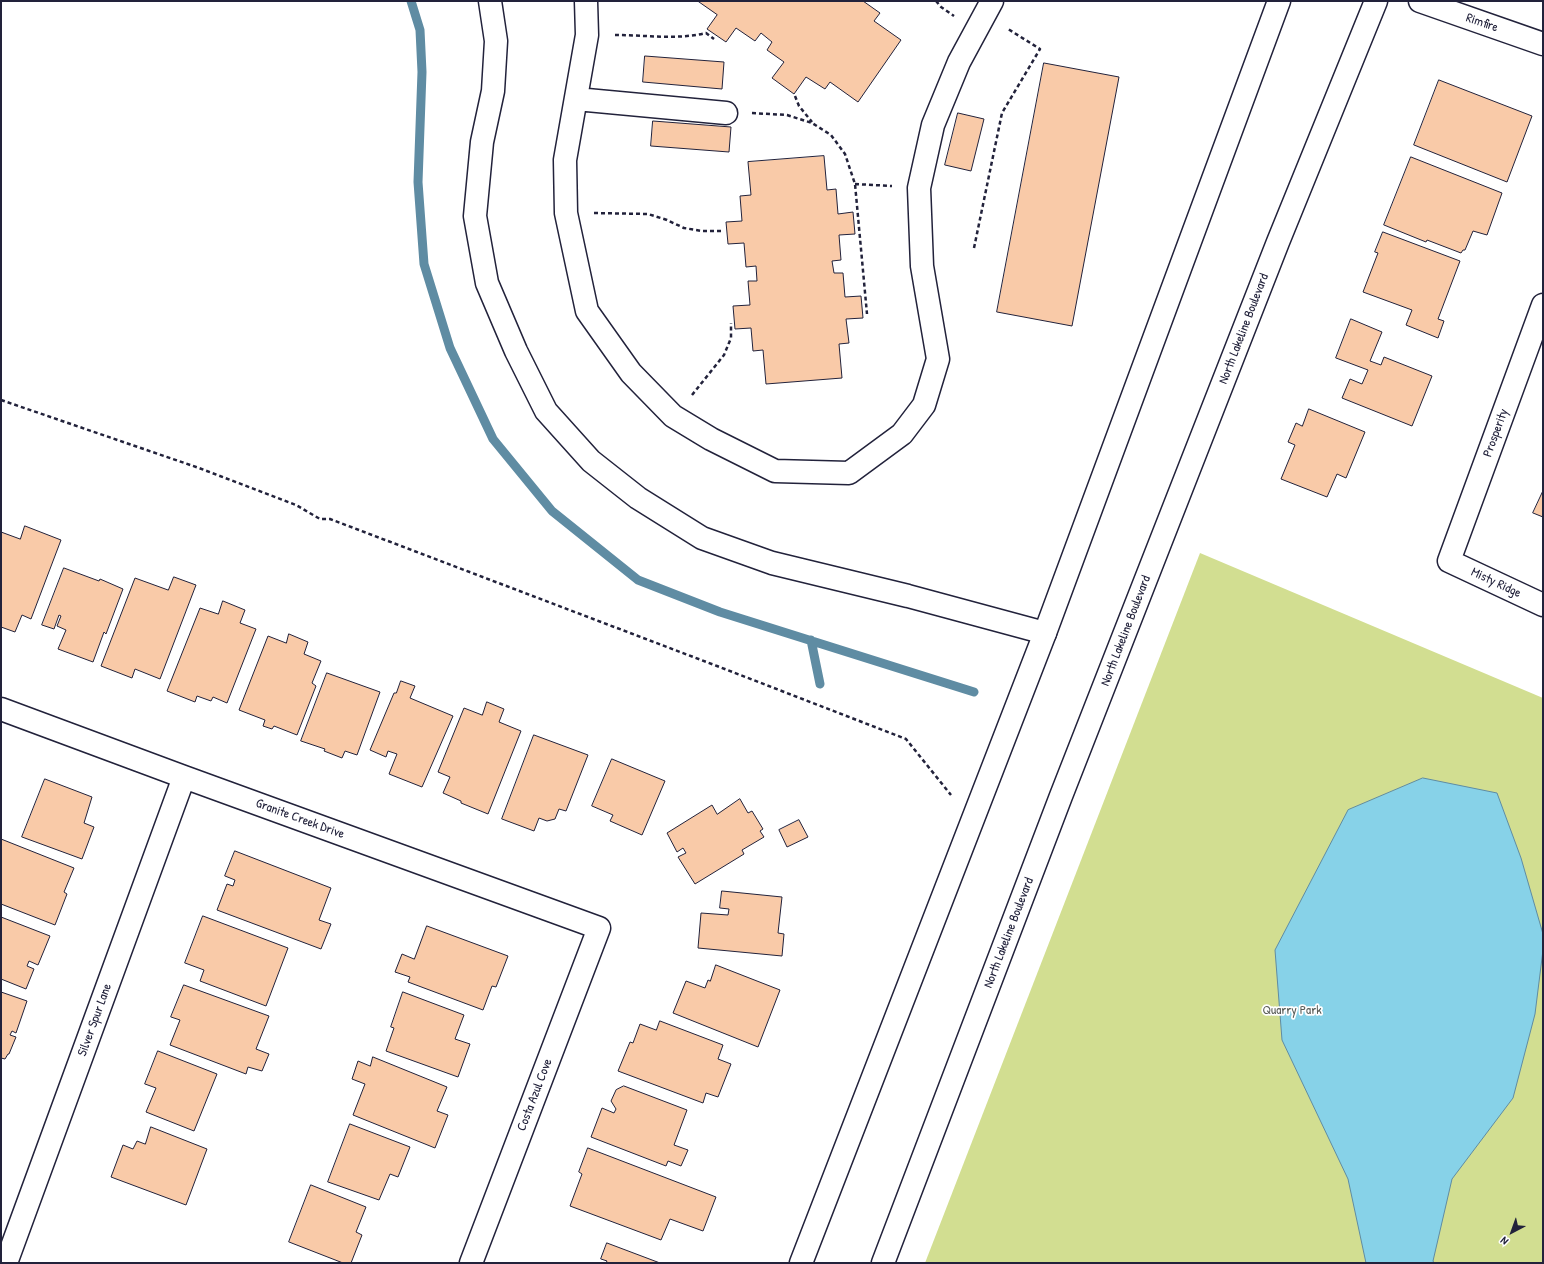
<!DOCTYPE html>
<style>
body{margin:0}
#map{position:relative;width:1544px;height:1264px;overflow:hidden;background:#fff;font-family:"Patrick Hand",sans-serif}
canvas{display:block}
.frame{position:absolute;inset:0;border:2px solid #22223b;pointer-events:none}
.north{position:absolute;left:1492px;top:1212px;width:40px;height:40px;-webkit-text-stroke:3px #fff;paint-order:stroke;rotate:221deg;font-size:11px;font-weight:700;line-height:16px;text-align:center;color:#22223b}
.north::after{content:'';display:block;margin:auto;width:14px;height:18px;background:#22223b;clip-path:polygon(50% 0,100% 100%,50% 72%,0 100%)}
</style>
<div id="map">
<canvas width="1544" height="1264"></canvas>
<div class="frame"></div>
<div class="north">N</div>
</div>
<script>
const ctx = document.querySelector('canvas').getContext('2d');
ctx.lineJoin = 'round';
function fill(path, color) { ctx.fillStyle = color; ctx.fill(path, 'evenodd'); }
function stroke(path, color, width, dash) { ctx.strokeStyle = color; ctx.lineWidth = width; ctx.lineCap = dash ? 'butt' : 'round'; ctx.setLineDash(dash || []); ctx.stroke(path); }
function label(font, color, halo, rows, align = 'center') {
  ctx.font = font + ' "Patrick Hand",sans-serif'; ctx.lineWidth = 3.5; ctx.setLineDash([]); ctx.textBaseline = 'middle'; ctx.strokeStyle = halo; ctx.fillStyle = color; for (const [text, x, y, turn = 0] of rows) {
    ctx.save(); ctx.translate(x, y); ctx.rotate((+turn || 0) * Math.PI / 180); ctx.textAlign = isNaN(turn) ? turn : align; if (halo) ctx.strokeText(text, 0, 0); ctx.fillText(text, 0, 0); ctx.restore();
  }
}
fill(new Path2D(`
 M1200 553 1543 698V1263H925Z`), '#d2de91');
const water = new Path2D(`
 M1423 778 1497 793 1521 858 1543 934V950L1535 1014 1513 1098 1452 1179 1433 1261 1434 1263H1366L1348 1179 1282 1040 1275 950 1348 810Z`);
fill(water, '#87d2e8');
stroke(water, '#5f8ca3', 1);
stroke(new Path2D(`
 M411 1 420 30 422 72 418 182 424 264 450 348 493 439 552 511 638 580 720 612 974 692
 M811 640 820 684`), '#5f8ca3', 9);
const building = new Path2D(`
 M698 1H863L880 13 874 21 901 40 858 102 830 82 825 89 806 77 794 94 772 78 784 62 767 50 772 42 761 33 755 41 736 28 726 42 707 29 717 15Z
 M645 56 724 62 722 89 643 82Z
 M1044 63 1119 77 1072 326 997 312Z
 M1439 80 1532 116 1507 182 1414 145Z
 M958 113 984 119 971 171 945 165Z
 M653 121 731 127 729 152 651 146Z
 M824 156 827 190 836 189 838 214 853 212 855 234 839 235 841 260 832 261 834 273H843L845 297 861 296 863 318 846 319 849 343 839 344 842 378 766 384 763 350 753 351 751 328 735 329 733 306 750 305 748 281H757L756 266 746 267 744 243 728 244 726 222 742 221 740 196 751 195 748 162Z
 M1411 157 1502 193 1487 235 1473 231 1465 250H1463L1461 253 1427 240 1426 242 1384 225Z
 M1383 232 1460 261 1438 319 1444 321 1438 338 1406 325 1412 310 1363 292 1378 253 1375 252Z
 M1351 319 1382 332 1370 361 1381 365 1384 357 1432 376 1412 426 1342 398 1350 379 1362 384 1368 370 1336 358Z
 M1309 409 1365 432 1346 478 1337 474 1327 497 1281 479 1295 445 1288 442 1296 423 1302 426Z
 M1543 491V517L1533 513Z
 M25 526 61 540 31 619 22 615 15 632 1 627V532L20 539Z
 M64 568 99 581 100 579 123 589 106 634 104 632 93 662 58 649 66 630 57 626 61 616 59 615 54 629 42 625Z
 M174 577 196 585 160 679 135 669 132 678 101 666 135 578 168 590Z
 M223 601 245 610 240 623 256 629 227 703 213 697 211 701 197 696 195 702 167 691 200 608 218 614Z
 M289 634 308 642 304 654 321 661 312 683 316 686 297 735 274 726 272 729 263 726 265 720 239 710 268 636 286 643Z
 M327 673 380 692 357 755 345 751 342 758 324 751 325 749 301 741Z
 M401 681 415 686 410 698 453 716 422 787 389 774 397 754 388 751 386 757 370 750 394 693H396Z
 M487 702 504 709 499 722 521 731 488 814 461 803V801L443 793 450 777 438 772 464 708 482 715Z
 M534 735 588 755 566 811 559 809 555 819 547 821 539 818 534 831 502 819Z
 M612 759 665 781 642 835 610 821 613 815 592 806Z
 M45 779 92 797 84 823 94 827 82 859 22 837Z
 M740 799 748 813 752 811 763 829 760 831 764 837 742 850 744 854 695 884 678 857 686 853 683 848 677 852 667 833 712 805 717 814Z
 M799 820 808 837 787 847 779 830Z
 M1 839 74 868 64 892 67 894 55 925 1 904Z
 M235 851 331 888 319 920 331 924 321 949 217 910 227 884 233 886 235 880 225 876Z
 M722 891 782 897 778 933 784 934 782 956 698 948 701 913 728 915 729 909 720 908Z
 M203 916 288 948 266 1006 200 981 204 970 185 963Z
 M1 917 50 936 38 965 29 961 27 966 34 969 26 989 1 979Z
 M427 926 508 956 496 987 492 986 483 1010 408 982 410 977 395 972 402 954 414 959Z
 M716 965 780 990 758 1047 673 1013 686 981 705 988 708 980 710 981Z
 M184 985 269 1016 256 1049 269 1054 262 1071 248 1067 246 1074 170 1045 180 1020 171 1017Z
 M1 992 27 1001 16 1033 12 1031 10 1035 16 1037 9 1054H8L5 1059 1 1058Z
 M403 992 464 1015 455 1039 470 1044 458 1077 386 1051 394 1028 391 1027Z
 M660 1021 723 1045 718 1059 731 1064 718 1097 706 1093 703 1103 618 1071 630 1042 633 1043 640 1024 656 1030Z
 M158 1051 217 1074 194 1131 146 1112 156 1088 145 1084Z
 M373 1057 447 1087 437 1111 448 1115 435 1148 353 1115 365 1084 352 1079 358 1061 370 1066Z
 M624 1086 687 1110 674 1145 688 1150 681 1166 668 1161 666 1166 591 1137 602 1108 614 1113 616 1109 611 1101 616 1090Z
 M350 1124 410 1147 398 1177 390 1174 379 1200 328 1182Z
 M151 1127 207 1149 186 1205 111 1177 123 1145 133 1149 137 1141 145 1144Z
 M588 1148 716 1197 703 1231 670 1219 661 1240 570 1206 582 1174 579 1172Z
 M311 1185 366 1207 356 1232 362 1235 351 1263H343L289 1242Z
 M607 1243 660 1263H606L607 1261 601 1259Z`);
fill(building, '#f9caa8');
stroke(building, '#22223b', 1);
const minor = new Path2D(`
 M490 1 496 41 493 91 482 142 475 216 487 283 516 351 546 411 591 461 638 498 702 538 772 563 908 596 1045 633
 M586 1 587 35 565 160 566 213 587 311 631 373 673 416 711 439 775 471 849 473 902 434 924 405 938 359 922 266 919 188 933 125 959 62 992 1
 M1420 1 1543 44
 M576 99 726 113
 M1543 305 1449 561 1543 605
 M1 709 184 777 599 928 471 1263
 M6 1263 184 777`);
const major = new Path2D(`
 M801 1263 1045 633 1279 1
 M883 1263 1061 796 1278 242 1376 1`);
stroke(minor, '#22223b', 25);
stroke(major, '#22223b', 25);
stroke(new Path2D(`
 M936 1 941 7 954 16
 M615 35C645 35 677 40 706 33L714 39
 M795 96 799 106 812 122
 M752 113 787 115 812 123 831 135 845 154 855 184 867 314
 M855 184 892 186
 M594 213 648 214 667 220 684 228 702 231H723
 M974 248 1002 113 1040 49 1008 29
 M692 395 724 355 731 338V323
 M1 400 199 468 296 505 320 519H330L717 666 906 739 951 795`), '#22223b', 2.5, [4, 3]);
stroke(minor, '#fff', 22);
stroke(major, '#fff', 22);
label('13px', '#22223b', '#fff', [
 ["Rimfire",1482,23,19],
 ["North Lakeline Boulevard",1244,329,-69],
 ["Prosperity",1496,433,-70],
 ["Misty Ridge",1496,583,25],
 ["North Lakeline Boulevard",1126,631,-69],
 ["Granite Creek Drive",300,819,20],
 ["North Lakeline Boulevard",1009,933,-69],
 ["Silver Spur Lane",95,1020,-70],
 ["Costa Azul Cove",535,1095,-69]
]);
label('13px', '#575a55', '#fff', [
 ["Quarry Park",1292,1011]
]);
</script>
